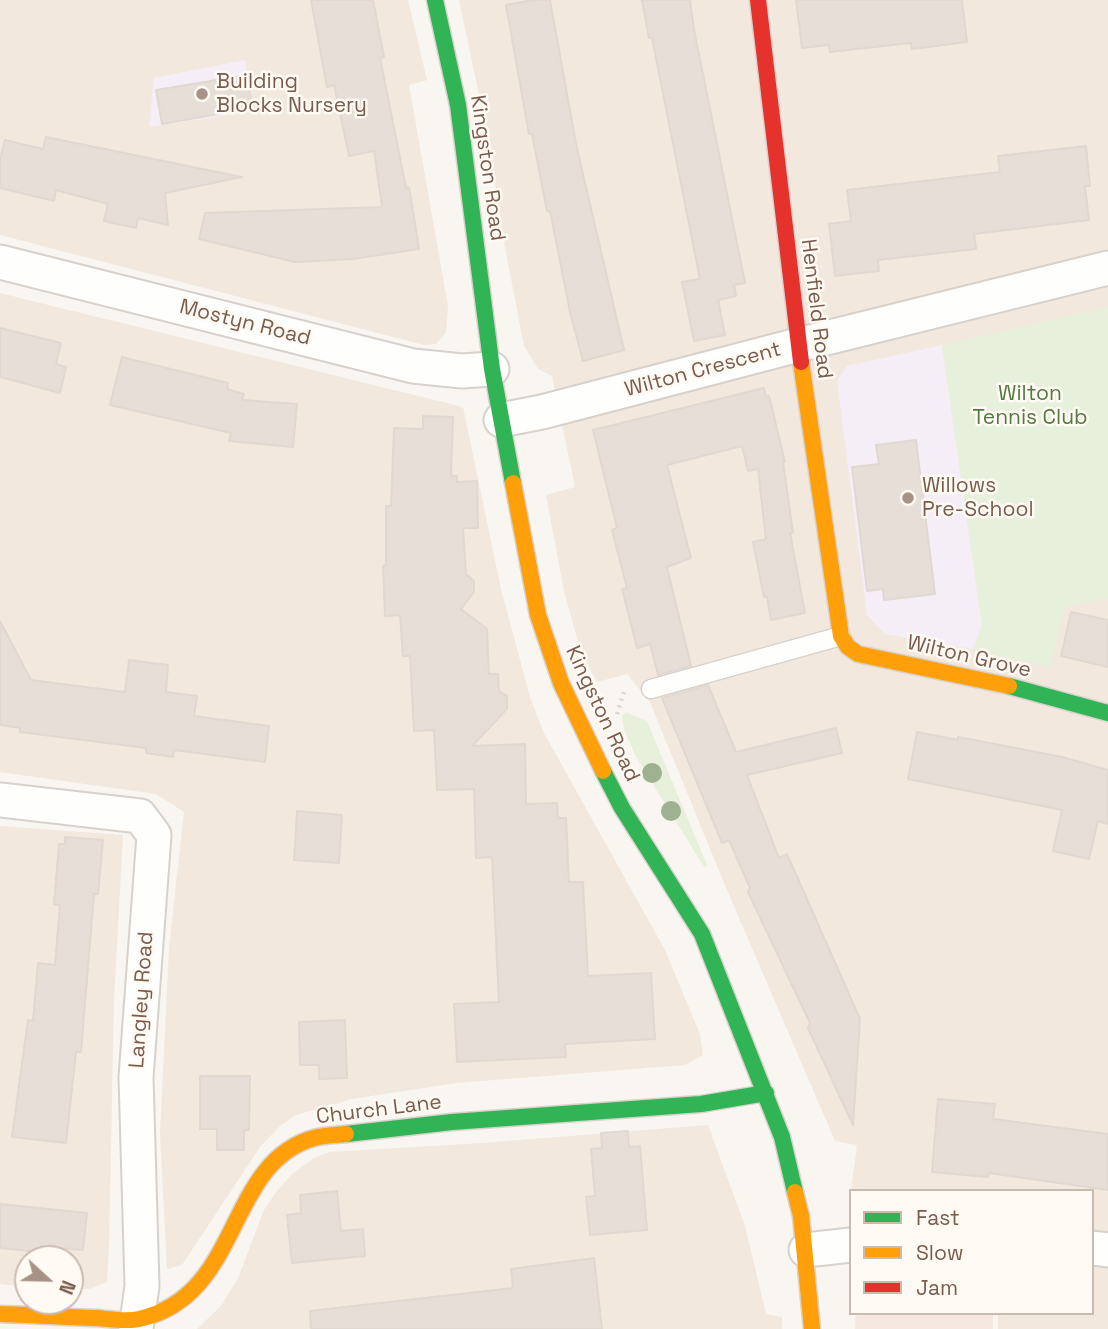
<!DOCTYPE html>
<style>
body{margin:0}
#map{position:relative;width:1108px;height:1329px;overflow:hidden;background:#f9f5f0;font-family:"Space Grotesk",sans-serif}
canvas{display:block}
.legend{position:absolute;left:849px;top:1189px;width:245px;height:126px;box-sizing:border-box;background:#fffaf3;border:2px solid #cabbb1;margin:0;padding:9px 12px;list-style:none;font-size:21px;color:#7a5c4d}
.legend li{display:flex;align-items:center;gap:14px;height:35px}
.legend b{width:35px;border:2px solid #cabbb1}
.north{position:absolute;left:14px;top:1245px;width:70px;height:70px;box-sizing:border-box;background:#fffaf3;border:2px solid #cabbb1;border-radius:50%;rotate:112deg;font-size:19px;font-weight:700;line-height:28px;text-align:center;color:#7a5c4d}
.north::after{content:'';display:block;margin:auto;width:24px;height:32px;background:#a69286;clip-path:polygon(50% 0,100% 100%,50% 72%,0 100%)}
</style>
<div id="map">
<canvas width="1108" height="1329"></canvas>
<ul class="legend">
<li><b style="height:9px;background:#30b455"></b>Fast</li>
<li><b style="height:9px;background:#ff9f0a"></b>Slow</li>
<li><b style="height:9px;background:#e5322d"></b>Jam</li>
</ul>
<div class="north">N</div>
</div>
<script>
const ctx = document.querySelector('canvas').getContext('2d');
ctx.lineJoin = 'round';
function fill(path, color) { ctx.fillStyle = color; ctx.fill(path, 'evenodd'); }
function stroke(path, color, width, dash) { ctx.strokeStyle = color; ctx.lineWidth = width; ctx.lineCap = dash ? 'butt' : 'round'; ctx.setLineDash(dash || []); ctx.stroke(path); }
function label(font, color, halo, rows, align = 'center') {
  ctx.font = font + ' "Space Grotesk",sans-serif'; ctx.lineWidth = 5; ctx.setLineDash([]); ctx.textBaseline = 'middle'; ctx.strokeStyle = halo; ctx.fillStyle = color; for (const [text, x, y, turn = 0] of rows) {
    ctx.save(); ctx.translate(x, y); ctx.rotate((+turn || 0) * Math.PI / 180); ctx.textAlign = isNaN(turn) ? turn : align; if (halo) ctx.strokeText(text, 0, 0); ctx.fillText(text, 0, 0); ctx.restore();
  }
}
fill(new Path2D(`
 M0 0H408L427 80 409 85 448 306 446 332 436 344 424 345 0 235Z
 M459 0H1108V1329H998V1313H1092V1191H851L857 1145 835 1141 724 883 650 702 627 674 597 682 580 649 564 591 546 495 575 487 552 376 538 369 524 346 503 237 489 142Z
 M0 293 463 407 501 589 530 697 544 733 665 950 700 1034 703 1055 685 1065 456 1083 352 1099 296 1115 280 1126 260 1147 182 1265 167 1269 160 1134 169 948 184 812 156 794 0 772Z
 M0 826 123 835 114 1000 109 1247 107 1282 89 1289H70V1259H28V1287L0 1284Z
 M708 1125 745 1226 766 1314 782 1317V1329H197L221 1306 238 1278 264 1210 276 1192 293 1173 314 1158 330 1152 482 1143Z`), '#f2e8de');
fill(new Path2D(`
 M856 1313H993V1329H855Z`), '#f6e8e1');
fill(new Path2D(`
 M245 60 254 111 149 127 154 78Z
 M942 345 982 625 973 649 885 634 867 615 837 381 847 366Z`), '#f6eef6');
fill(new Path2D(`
 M1108 307V598L1065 607 1050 667 973 649 982 625 942 345Z
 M627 713 647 721 707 865 704 867 635 755 624 729 622 715Z`), '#e7f0db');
const building = new Path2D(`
 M311 0H373L384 57 380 58 406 188 409 187 419 249 353 259 295 262 199 239 205 213 382 207 374 151 349 156 334 85 327 87Z
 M533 0H550L576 144 624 350 583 361 570 312 550 211H547L532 134H529L506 5Z
 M642 0H690L694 30 745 283 734 285 736 296 718 300 725 335 694 341 682 282 700 279 652 38H649Z
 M796 0H962L967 42 912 49 911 43 830 52 829 45 802 48Z
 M247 75 252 108 162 124 156 90Z
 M46 137 242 177 165 193 168 225 138 218 136 228 104 221 108 204 56 190 54 201 0 188V159L5 140 43 149Z
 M1086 146 1090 186H1085L1089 220 974 234 976 249 878 260 879 271 835 276 829 224 851 221 847 190 1000 172 998 156Z
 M0 328 61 343 56 364 66 367 60 393 0 377Z
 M122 357 228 383 227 389 244 394 242 400 297 404 293 447 229 441 231 433 110 405Z
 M764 388 766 397 769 396 785 462H783L793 533H790L805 613 771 620 767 597H764L753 542 766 539 758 469 748 471 742 446 667 465 691 558 667 567 691 666 658 675 650 644 637 648 622 589 627 588 612 530 617 528 593 430Z
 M423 416 453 417 451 476H457V482L477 481 478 528H463L466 574 474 581V592L461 609 487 629 489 674H498L499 691 507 696V709L472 746 525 744 526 804 557 803 558 818H566L569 882H583L588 976 651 973 655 1039 565 1044 566 1057 457 1062 454 1004 499 1002 492 857 476 858 474 789 437 790 434 730 414 731 410 656H403L400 615 385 616 383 566 386 565V506H391L394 428 423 429Z
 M916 440 935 594 884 600 883 589 867 591 852 467 879 464 876 445Z
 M1071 612 1108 620V667L1061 656Z
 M0 621 31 680 125 692 129 660 168 665 166 692 197 696 194 716 269 726 265 762 174 750 173 757 146 753V748L20 732V728L0 725Z
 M708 685 736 752 836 728 842 753 747 775 779 858 787 854 860 1019 853 1125 808 1028 810 1023 748 892 750 888 729 840 722 843 662 698Z
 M917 732 958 740V737L1016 748 1062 757 1108 770V824L1098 821 1089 859 1053 851 1062 810 908 779Z
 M297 811 342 815 339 863 294 860Z
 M65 837 103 840 98 894H94L81 1052H76L66 1143 12 1137 28 1020 33 1021 38 963 55 965 60 905 54 904 59 844H65Z
 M345 1020 347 1078 319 1079V1065H300L299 1022Z
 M200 1076H250L249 1130H244V1150H217V1129H200Z
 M938 1099 995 1104 993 1119 1108 1134V1190L989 1173 988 1177 932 1172Z
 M628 1131 629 1147 640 1146 647 1230 590 1235 586 1197 595 1196 591 1149 602 1148 601 1133Z
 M337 1191 341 1231 363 1229 365 1256 292 1263 287 1215 301 1213 300 1195Z
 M0 1204 87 1213 83 1250 50 1247 49 1253 0 1248Z
 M594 1258 602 1329H311L310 1311 513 1288 511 1269Z`);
fill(building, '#e6ded7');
stroke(building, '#e2d8d2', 2);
const lane = new Path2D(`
 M651 689 841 636`);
const street = new Path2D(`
 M0 262 413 366 462 371 492 369
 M501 420 542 412 798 345 1108 268
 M0 800 140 816 154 835 136 1077 142 1286 136 1329
 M1092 1248 1108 1250
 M806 1250 851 1245`);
const fast = new Path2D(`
 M435 0 458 105 492 369 513 483
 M1009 686 1108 713
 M603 771 622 808 702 934 782 1137 795 1192
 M346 1134 452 1122 701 1104 766 1093`);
const slow = new Path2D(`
 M801 362 841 636 848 647 858 654 1009 686
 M513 483 538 615 561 683 603 771
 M795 1192 801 1216 812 1329
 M0 1314C32 1315 64 1317 96 1318 109 1319 126 1322 139 1319 243 1296 225 1163 314 1138 324 1135 336 1135 346 1134`);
const jam = new Path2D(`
 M758 0 801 362`);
stroke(lane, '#d7d1cb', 21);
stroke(street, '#d7d1cb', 37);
stroke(fast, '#d9d2cb', 19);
stroke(slow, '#d9d2cb', 19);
stroke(jam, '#d9d2cb', 19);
stroke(new Path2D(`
 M617 714 625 689`), '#dcd5d0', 4.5, [2, 5]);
stroke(lane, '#fefefd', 18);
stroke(street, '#fefefd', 33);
stroke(fast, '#30b455', 16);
stroke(slow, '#ff9f0a', 16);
stroke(jam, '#e5322d', 16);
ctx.fillStyle = '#9eb190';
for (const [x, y] of [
 [652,773],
 [671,811]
]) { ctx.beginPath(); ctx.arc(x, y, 10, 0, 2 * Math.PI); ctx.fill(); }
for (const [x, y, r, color] of [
 [202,94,7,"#a69286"],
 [908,498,7,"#a69286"]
]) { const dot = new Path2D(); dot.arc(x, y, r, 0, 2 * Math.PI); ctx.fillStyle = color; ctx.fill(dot); stroke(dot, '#fffaf3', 2.5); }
label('21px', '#7a5c4d', '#fffaf3', [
 ["Building",216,82],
 ["Blocks Nursery",216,106],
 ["Willows",922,486],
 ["Pre-School",922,510]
], 'left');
label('21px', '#7a5c4d', '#fffaf3', [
 ["Kingston Road",487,168,82],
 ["Henfield Road",816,309,83],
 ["Mostyn Road",245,323,14],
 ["Wilton Crescent",703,370,-15],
 ["Wilton Grove",969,657,13],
 ["Kingston Road",602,714,65],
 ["Langley Road",142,1000,-86],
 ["Church Lane",379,1110,-7]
]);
label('21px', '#537a41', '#fffaf3', [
 ["Wilton",1030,394],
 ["Tennis Club",1030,418]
]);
</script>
